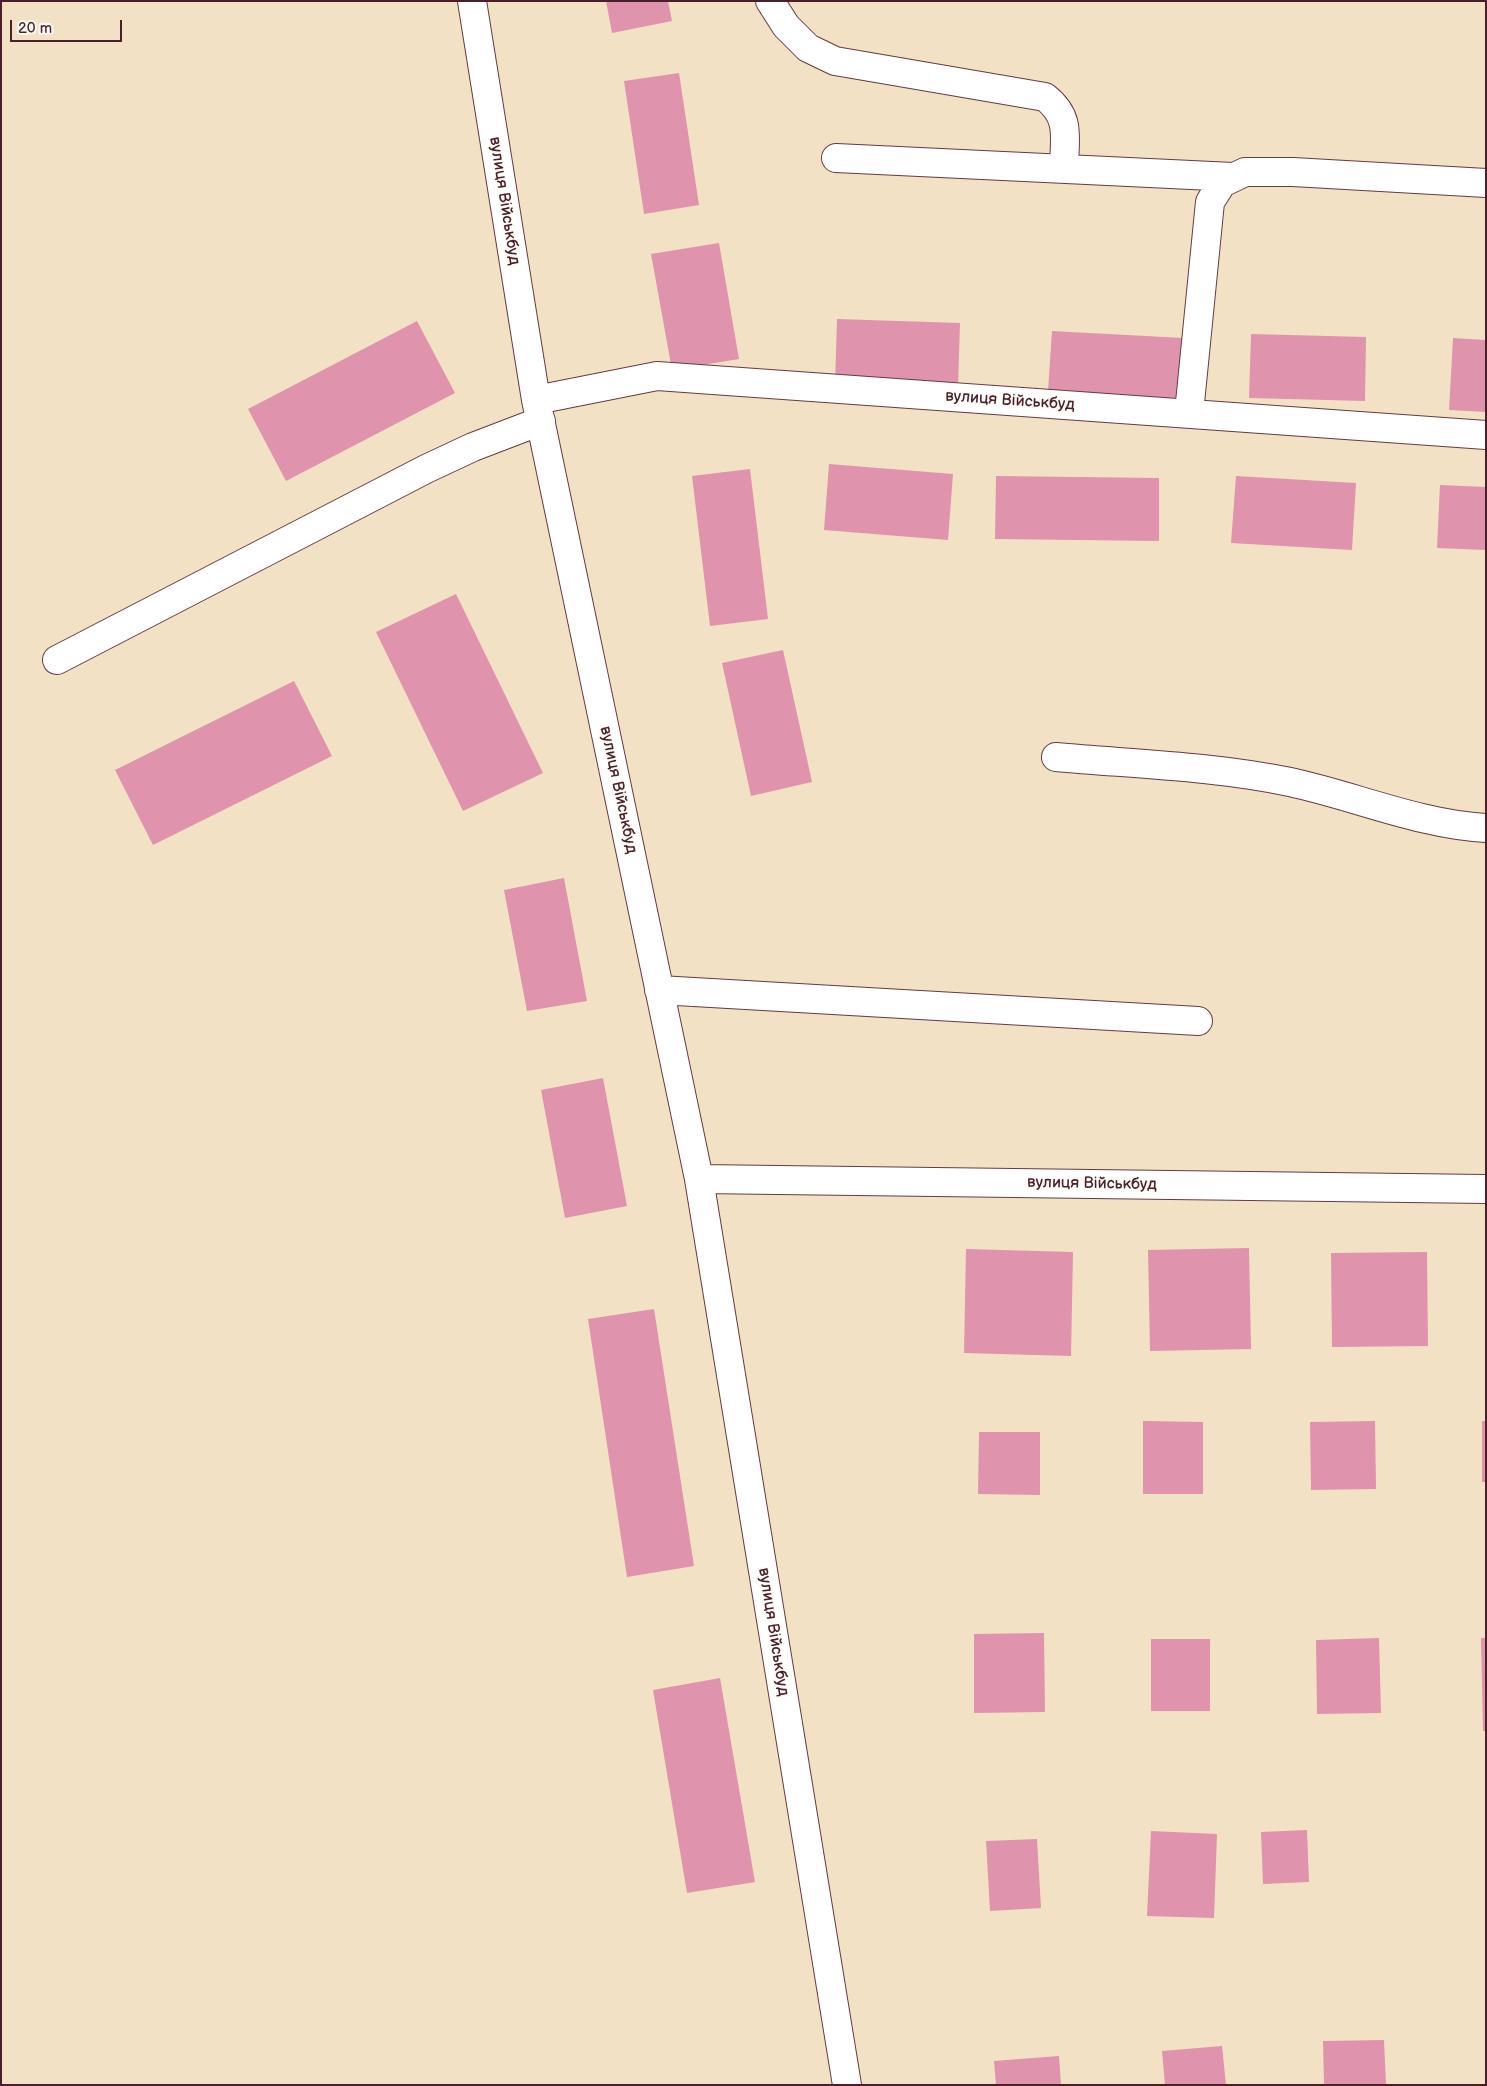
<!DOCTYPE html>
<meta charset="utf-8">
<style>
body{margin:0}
#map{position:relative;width:1487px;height:2086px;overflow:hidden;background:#f3e1c6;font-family:"Balsamiq Sans",sans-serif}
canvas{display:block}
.frame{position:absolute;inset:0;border:2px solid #4a1f2b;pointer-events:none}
.scale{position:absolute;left:10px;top:20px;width:112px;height:22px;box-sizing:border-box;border:2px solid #4a1f2b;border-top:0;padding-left:6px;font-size:15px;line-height:18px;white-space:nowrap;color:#4a1f2b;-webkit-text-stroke:4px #fdfcf7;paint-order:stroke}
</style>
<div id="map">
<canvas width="1487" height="2086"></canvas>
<div class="frame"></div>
<div class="scale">20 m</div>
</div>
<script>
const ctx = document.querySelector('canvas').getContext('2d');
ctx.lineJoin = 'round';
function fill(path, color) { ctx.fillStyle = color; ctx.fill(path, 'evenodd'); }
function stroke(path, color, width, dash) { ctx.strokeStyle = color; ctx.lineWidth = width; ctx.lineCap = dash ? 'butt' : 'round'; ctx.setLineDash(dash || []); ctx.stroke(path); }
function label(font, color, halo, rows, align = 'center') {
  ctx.font = font + ' "Balsamiq Sans",sans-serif'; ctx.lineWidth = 4; ctx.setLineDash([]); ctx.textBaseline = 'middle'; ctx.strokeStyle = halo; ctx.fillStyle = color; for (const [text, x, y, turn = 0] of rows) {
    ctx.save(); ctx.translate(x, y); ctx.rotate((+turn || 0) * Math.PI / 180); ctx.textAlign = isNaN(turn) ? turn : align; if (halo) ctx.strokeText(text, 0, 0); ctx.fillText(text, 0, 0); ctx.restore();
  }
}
fill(new Path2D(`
 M606 1H668L672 21 612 33Z
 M679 73 699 205 644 214 624 81Z
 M719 243 739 359 672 370 651 254Z
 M837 319 960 323 958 388 835 384Z
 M417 321 455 393 286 481 248 409Z
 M1052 331 1183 338 1180 399 1048 391Z
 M1251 334 1366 337 1365 401 1249 398Z
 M1453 338 1486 340V412L1449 410Z
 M829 464 953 474 948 540 824 530Z
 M750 469 768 619 710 626 692 476Z
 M996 476 1159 478V541L995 539Z
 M1236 476 1356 483 1352 550 1231 543Z
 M1440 485 1486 487V550L1437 548Z
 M456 594 543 773 463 811 376 632Z
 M783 650 812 782 751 796 722 663Z
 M294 681 332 756 153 845 115 770Z
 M564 878 587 1001 527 1011 504 890Z
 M603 1078 627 1206 565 1218 541 1090Z
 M1249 1248 1251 1349 1150 1351 1148 1250Z
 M966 1249 1073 1252 1071 1356 964 1353Z
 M1427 1252 1428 1346 1332 1347 1331 1253Z
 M654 1309 694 1566 627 1577 588 1319Z
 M1143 1421 1203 1422V1494H1143Z
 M1375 1421 1376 1489 1311 1490 1310 1422Z
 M1482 1421H1486V1482H1482Z
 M979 1432H1040V1495L978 1494Z
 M1044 1633 1045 1712 974 1713V1634Z
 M1379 1638 1381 1713 1317 1714 1316 1640Z
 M1481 1638H1486V1731H1483Z
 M1151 1639H1210V1711H1151Z
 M720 1678 755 1882 687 1893 653 1690Z
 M1307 1830 1309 1882 1263 1884 1261 1832Z
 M1151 1831 1217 1834 1214 1918 1147 1916Z
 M1037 1839 1041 1908 990 1911 986 1841Z
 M1384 2040 1386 2085H1324L1323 2041Z
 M1222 2046 1226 2085H1165L1162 2051Z
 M1059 2056 1061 2085H996L994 2061Z`), '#e093ad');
const minor = new Path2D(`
 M472 1 536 400 699 1179 847 2085
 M770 1 786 26 808 48 835 61 1045 97C1072 118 1064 138 1064 169
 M836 158 1233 177
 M536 400 657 376 1486 435
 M1189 413 1210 202 1222 183 1245 172H1293L1486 183
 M57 660 426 469 473 447 541 421
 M1056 757C1134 764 1213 766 1290 782 1355 796 1418 824 1486 828
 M659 990 1198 1021
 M699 1179 1486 1189`);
stroke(minor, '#633c42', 30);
stroke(minor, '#fff', 28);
label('16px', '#4a1f2b', '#fdfcf7', [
 ["вулиця Військбуд",504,201,81],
 ["вулиця Військбуд",1010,401,4],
 ["вулиця Військбуд",618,790,78],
 ["вулиця Військбуд",1092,1184,1],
 ["вулиця Військбуд",773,1632,81]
]);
</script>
